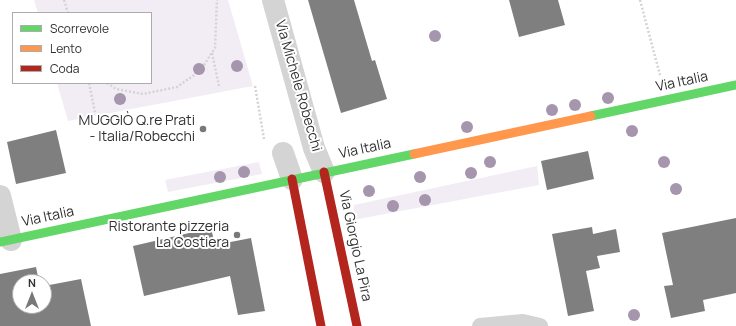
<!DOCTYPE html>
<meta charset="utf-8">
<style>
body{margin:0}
#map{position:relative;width:736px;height:326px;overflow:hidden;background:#fff;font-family:Manrope,sans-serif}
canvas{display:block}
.legend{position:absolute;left:12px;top:12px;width:140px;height:72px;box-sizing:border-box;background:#fff;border:1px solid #acacac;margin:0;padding:5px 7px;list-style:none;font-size:12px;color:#303030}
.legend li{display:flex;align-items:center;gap:8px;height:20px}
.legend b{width:20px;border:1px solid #acacac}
.north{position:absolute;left:12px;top:274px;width:40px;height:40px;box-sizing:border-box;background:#fff;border:1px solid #acacac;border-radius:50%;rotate:0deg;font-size:11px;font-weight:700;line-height:16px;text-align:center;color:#303030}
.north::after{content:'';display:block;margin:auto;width:14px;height:18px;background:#787878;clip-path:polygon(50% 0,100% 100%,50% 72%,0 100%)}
</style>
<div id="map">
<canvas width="736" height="326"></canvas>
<ul class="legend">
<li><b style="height:5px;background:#63d668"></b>Scorrevole</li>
<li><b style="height:5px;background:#ff974d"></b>Lento</li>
<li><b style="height:5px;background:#b3261e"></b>Coda</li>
</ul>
<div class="north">N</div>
</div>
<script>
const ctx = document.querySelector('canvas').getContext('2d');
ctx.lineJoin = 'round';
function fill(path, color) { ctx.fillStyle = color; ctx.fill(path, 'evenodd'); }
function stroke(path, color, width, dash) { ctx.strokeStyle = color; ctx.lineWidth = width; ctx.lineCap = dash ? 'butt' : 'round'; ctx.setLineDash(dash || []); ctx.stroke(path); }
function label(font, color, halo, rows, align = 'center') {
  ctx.font = font + ' Manrope,sans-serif'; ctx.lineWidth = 4; ctx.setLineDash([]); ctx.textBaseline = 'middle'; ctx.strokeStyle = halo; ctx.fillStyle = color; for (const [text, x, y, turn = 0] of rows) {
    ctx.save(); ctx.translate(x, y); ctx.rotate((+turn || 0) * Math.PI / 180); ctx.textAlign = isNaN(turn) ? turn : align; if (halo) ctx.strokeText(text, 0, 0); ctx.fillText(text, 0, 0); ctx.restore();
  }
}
fill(new Path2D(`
 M34 0H228L253 86 68 121 57 83H151V13H38Z
 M259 162 262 174 168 192 165 180Z
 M537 166 539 185 353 220 354 205Z`), '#f2edf5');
fill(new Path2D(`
 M308 0H354L372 61 375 60 387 99 341 113Z
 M509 0H558L565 25 519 37Z
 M56 130 66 173 16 184 7 142Z
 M588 151 594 179 547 190 541 161Z
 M736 218V293L703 300 705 311 671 318 664 286 673 285 662 233Z
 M592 227 593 234 616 229 620 252 597 256 600 268 586 271 594 311 568 316 552 234Z
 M211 228 215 245 251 238 265 311 238 315 230 276 144 296 133 246Z
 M36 267 39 282H20V306H44V286L81 279 91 326H0V274Z`), '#7f7f7f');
stroke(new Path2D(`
 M64 0 68 13
 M640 0 660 75
 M212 53 219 86
 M89 83 95 112
 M107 83 116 89 143 94 177 87 200 71 215 48 217 0
 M255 86 264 139`), '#d3d3d3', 2.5, [2, 2]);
stroke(new Path2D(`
 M480 326 523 322 540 326`), '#d4d4d4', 16);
stroke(new Path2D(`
 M273 0 314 148 324 172
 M283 153 292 179
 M0 196 11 240`), '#d4d4d4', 22);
stroke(new Path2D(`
 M591 116 736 85
 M0 242 414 154`), '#63d668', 9);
stroke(new Path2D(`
 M414 154 591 116`), '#ff974d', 9);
stroke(new Path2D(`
 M324 172 357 326
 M292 179 321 326`), '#b3261e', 9);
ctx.fillStyle = '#a595ad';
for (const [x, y] of [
 [435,36],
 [237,66],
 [199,69],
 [608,98],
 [120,99],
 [575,105],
 [552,110],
 [467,127],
 [632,131],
 [490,162],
 [664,162],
 [244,172],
 [471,173],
 [220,177],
 [420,177],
 [676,189],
 [369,191],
 [425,200],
 [393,206],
 [634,315]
]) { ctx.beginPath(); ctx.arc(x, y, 6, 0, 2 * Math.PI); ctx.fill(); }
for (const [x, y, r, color] of [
 [203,129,4,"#787878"],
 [237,235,4,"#787878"]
]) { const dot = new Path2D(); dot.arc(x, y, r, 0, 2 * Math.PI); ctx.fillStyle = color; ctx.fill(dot); stroke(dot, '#fff', 1.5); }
label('14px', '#303030', '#fff', [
 ["Via Italia",682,82,-12],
 ["Via Michele Robecchi",298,86,74],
 ["Via Italia",365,149,-12],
 ["Via Italia",48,217,-12],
 ["Via Giorgio La Pira",355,246,78]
]);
label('14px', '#303030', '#fff', [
 ["MUGGIÒ Q.re Prati",195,121],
 ["- Italia/Robecchi",195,137],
 ["Ristorante pizzeria",229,227],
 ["La Costiera",229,243]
], 'right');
</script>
